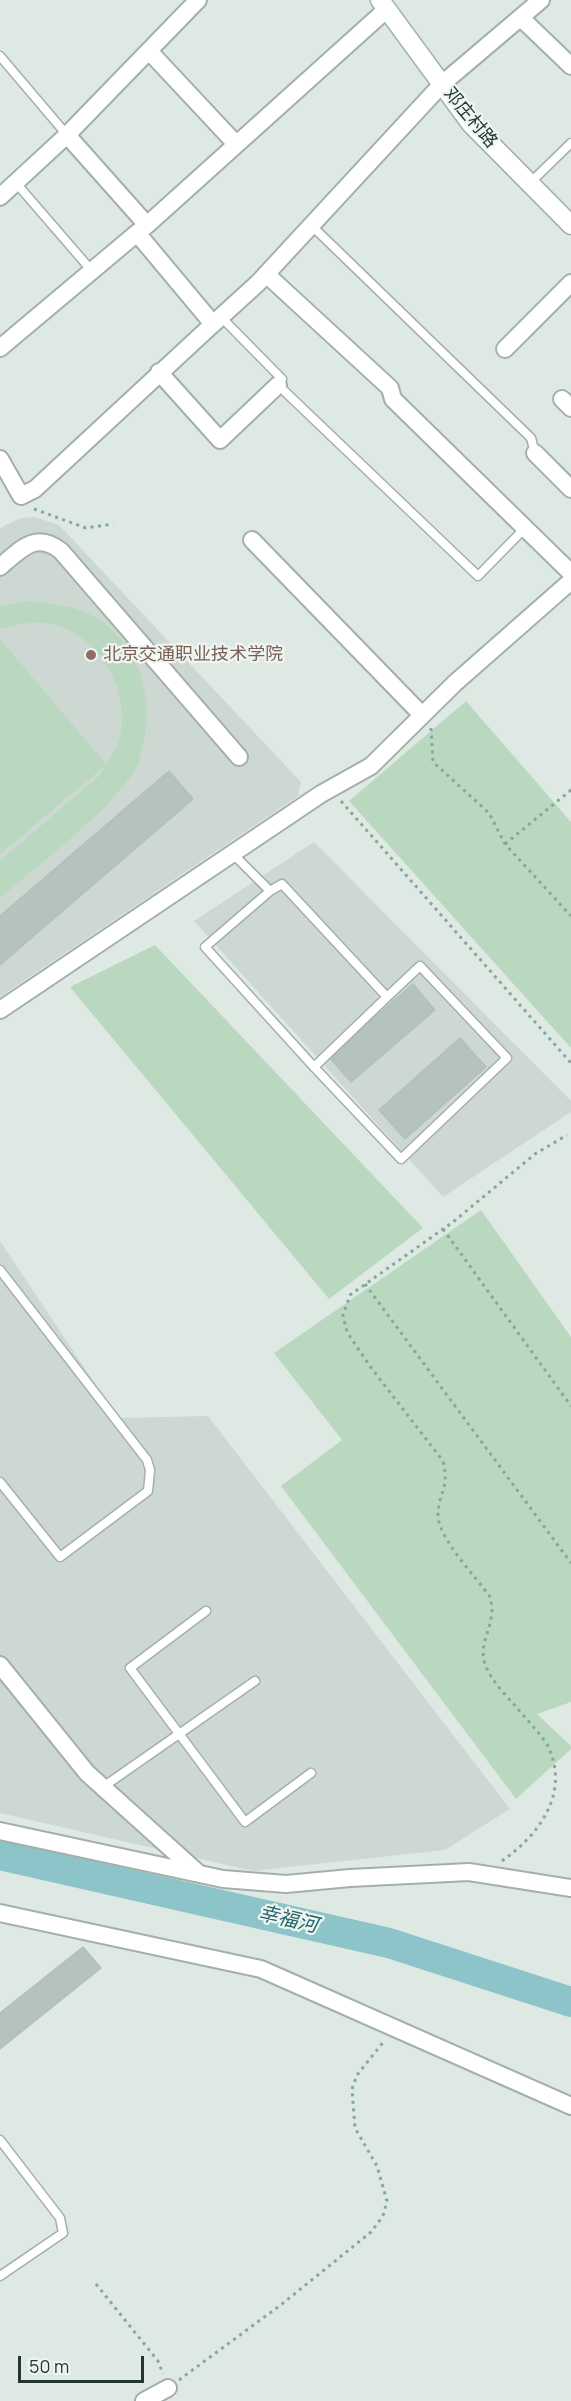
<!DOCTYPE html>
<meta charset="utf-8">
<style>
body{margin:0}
#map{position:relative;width:571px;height:2401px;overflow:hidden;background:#dfe9e4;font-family:Manrope,sans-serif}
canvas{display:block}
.scale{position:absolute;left:18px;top:2356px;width:126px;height:27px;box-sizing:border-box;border:3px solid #223730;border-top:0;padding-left:8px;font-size:18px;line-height:21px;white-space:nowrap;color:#223730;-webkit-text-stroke:4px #eff6f2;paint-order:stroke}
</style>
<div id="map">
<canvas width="571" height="2401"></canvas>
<div class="scale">50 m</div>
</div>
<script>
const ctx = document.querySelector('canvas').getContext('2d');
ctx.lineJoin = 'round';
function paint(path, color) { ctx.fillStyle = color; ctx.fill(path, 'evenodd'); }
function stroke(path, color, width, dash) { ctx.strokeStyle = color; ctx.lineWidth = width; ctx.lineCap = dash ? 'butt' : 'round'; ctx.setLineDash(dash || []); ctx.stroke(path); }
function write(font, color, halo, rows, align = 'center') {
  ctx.font = font + ' Manrope,"Noto Sans SC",sans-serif'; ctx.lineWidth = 4.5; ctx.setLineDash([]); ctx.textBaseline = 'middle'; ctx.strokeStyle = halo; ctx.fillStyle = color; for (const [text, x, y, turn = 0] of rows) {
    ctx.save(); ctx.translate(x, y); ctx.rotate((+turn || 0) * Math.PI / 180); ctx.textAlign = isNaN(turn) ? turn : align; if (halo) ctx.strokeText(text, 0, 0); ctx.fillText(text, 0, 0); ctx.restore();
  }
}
const built = new Path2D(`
 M35 517 59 525 301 782 298 796 0 997V528L21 518Z
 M314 842 571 1101V1112L443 1197 194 921Z
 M0 1241 118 1418 208 1416 510 1809 445 1850 253 1871 0 1813Z`);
const green = new Path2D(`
 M25 601C48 603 70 604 91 615 139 640 156 699 142 748 140 755 139 764 135 770 107 814 41 862 0 898V861L99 776 106 765 0 854V639L106 764C144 718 110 640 55 625 36 620 19 624 0 629V606Z
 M466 701 571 822V1048L349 801Z
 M155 945 423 1228 329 1299 70 987Z
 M481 1210 571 1337V1702L537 1714 571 1746V1749L516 1799 281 1486 342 1440 274 1353Z`);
const river = new Path2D(`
 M0 1855 389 1943 571 2002`);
const building = new Path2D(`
 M169 771 193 799 0 965V916Z
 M413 984 435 1010 351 1082 329 1057Z
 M460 1038 486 1067 405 1139 379 1110Z
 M83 1947 101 1968 0 2049V2013Z`);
const path = new Path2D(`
 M34 509 86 528 113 524
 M431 728 433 762 489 813 505 844 571 916
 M341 801 571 1063
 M505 844 571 790
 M443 1229 571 1406
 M365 1284 571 1563
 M502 1861C540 1834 571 1792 547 1744 538 1731 527 1720 517 1708 506 1695 491 1681 485 1664 477 1640 498 1625 490 1597 476 1577 439 1539 438 1516 438 1493 450 1489 443 1461L369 1365 347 1332 343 1315 350 1295 453 1222 535 1154 567 1135
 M96 2284 158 2361 163 2374
 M179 2380 282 2304 371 2232 383 2216 387 2201 377 2166 355 2128 352 2089 357 2075 385 2040`);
const lane = new Path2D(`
 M0 56 67 135
 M16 183 92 271
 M530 183 571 143
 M311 225 531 438 535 453
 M220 316 282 379 278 385 478 576 525 528
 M232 853 270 891 282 884 387 997 314 1067 205 947 270 891
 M314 1067 401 1159 507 1058 420 966 387 997
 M0 1270 147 1460 150 1470 148 1491 60 1557 0 1482
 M206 1611 130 1668 245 1822 311 1773
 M103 1787 255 1681
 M0 2140 60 2218 63 2233 0 2276`);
const street = new Path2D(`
 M521 18 571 66
 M149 51 236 144
 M67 135 147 225 137 233 213 324 258 283 442 84 541 0
 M0 197 67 135 198 0
 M147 225 387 9
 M266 274 390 388 393 399 571 573
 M0 348 137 233
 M505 349 571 283
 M159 372 220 440 278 385
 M562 399 571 408
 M535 453 571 489
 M0 459 21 496 35 489 213 324
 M252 540 422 715
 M0 567C21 549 36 531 61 551L239 757
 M0 1010 321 794 371 766 455 683 571 581
 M0 1665 87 1773 197 1872
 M0 1831 223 1879 286 1884 350 1878 469 1872 571 1888
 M0 1913 261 1969 571 2106
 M144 2401 168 2388`);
const secondary = new Path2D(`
 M380 0 471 124 571 225`);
const markers = [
 [91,655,6,"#8d6e63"]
];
const streetNames = [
 ["邓庄村路",470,118,50]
];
const educationNames = [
 ["北京交通职业技术学院",103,655]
];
const waterNames = [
 ["幸福河",288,1920,13]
];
paint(built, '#cdd8d3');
paint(green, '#bad8c0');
stroke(river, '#8cc4c9', 30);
paint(building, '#b5c3bc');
stroke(building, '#b2c1ba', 1.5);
stroke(lane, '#a3b0aa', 11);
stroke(street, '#a3b0aa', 20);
stroke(secondary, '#a0b3ab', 21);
stroke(path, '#83a99a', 3, [3, 4.5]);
stroke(lane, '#fff', 8);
stroke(street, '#fff', 16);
stroke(secondary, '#fff', 18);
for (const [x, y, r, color] of markers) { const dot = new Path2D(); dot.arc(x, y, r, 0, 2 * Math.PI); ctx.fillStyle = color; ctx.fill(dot); stroke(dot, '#eff6f2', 2); }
write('18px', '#223730', '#eff6f2', streetNames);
write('18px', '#785e54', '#eff6f2', educationNames, 'left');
write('italic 20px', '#23656c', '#eff6f2', waterNames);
</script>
